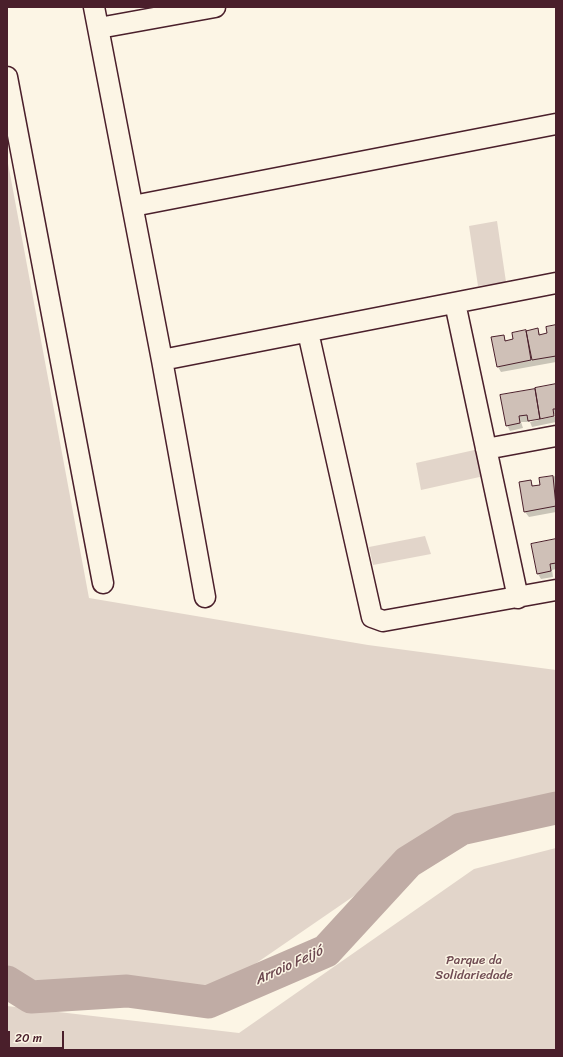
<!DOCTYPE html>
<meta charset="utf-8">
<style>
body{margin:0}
#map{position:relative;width:563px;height:1057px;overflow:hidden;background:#fcf5e5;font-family:Sriracha,sans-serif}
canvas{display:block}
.frame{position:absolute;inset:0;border:8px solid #4a1f2b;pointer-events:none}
.scale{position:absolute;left:8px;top:1031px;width:56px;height:18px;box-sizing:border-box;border:2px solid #4a1f2b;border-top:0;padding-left:5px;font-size:12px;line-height:14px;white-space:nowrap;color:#4a1f2b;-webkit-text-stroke:3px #fcf5e5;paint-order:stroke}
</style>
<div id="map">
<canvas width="563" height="1057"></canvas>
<div class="frame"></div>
<div class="scale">20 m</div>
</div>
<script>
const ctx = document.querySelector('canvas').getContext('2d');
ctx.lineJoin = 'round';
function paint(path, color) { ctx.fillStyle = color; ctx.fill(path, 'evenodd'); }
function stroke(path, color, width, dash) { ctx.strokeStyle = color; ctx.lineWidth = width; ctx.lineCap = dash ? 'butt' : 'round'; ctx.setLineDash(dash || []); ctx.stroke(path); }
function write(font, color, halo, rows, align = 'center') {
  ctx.font = font + ' Sriracha,sans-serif'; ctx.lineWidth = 3; ctx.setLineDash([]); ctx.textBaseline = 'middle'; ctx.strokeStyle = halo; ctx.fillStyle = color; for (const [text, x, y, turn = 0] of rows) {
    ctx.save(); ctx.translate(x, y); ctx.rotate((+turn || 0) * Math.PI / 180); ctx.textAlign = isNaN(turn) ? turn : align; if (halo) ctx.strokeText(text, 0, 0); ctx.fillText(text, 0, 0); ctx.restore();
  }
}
const green = new Path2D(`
 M7 158 89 598 368 645 556 670V798L463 821 207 997 126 984 38 990 7 971Z
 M497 221 506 282 478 286 469 226Z
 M479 449 484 476 421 490 416 463Z
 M425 536 431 554 373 565 369 547Z
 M556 848V1050H7V1006L239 1033 474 869Z`);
const shadow = new Path2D(`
 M556 326V362L501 372 498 367 503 336 507 342 537 329 541 335 549 334Z
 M556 385V414L530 420V422H521L523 428 510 431 507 425 501 396Z
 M556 416V422L532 427 530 422Z
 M556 476V512L529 517 525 512 530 481 534 487 541 486 540 479Z
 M556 540V569L552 570 553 577 541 579 538 574 532 545Z`);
const river = new Path2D(`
 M7 982 31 997 127 991 208 1002 326 951 408 862 461 829 556 808`);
const building = new Path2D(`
 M556 325V356L532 360 526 331 538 328 539 335 547 333 546 327Z
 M526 330 531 360 497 367 491 337 504 335 505 341 513 339 512 333Z
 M556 384V409H553L554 416 540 419 535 388Z
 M535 389 540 419 528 421 527 415 519 416 520 423 506 426 500 395Z
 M553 476 556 506 524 512 519 482 531 480 532 486 540 485 539 478Z
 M556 539V563L550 564 551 571 537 574 531 544Z`);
const minor = new Path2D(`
 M94 7 162 360 205 597
 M99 28 215 7
 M7 77 103 583
 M133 206 556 124
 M455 303 518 598
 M308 332 372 617 383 621 556 590
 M162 360 556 283
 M486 449 556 436`);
const parkNames = [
 ["Parque da",474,961],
 ["Solidariedade",474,976]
];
const waterNames = [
 ["Arroio Feijó",289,966,-25]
];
paint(green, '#e2d5ca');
paint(shadow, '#0003');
stroke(river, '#c0aca5', 33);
paint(building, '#cfc0b7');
stroke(building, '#4a1f2b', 1);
stroke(minor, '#4a1f2b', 23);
stroke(minor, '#fcf5e5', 20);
write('13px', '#704c53', '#fcf5e5', parkNames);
write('italic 14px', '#6d4950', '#fcf5e5', waterNames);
</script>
